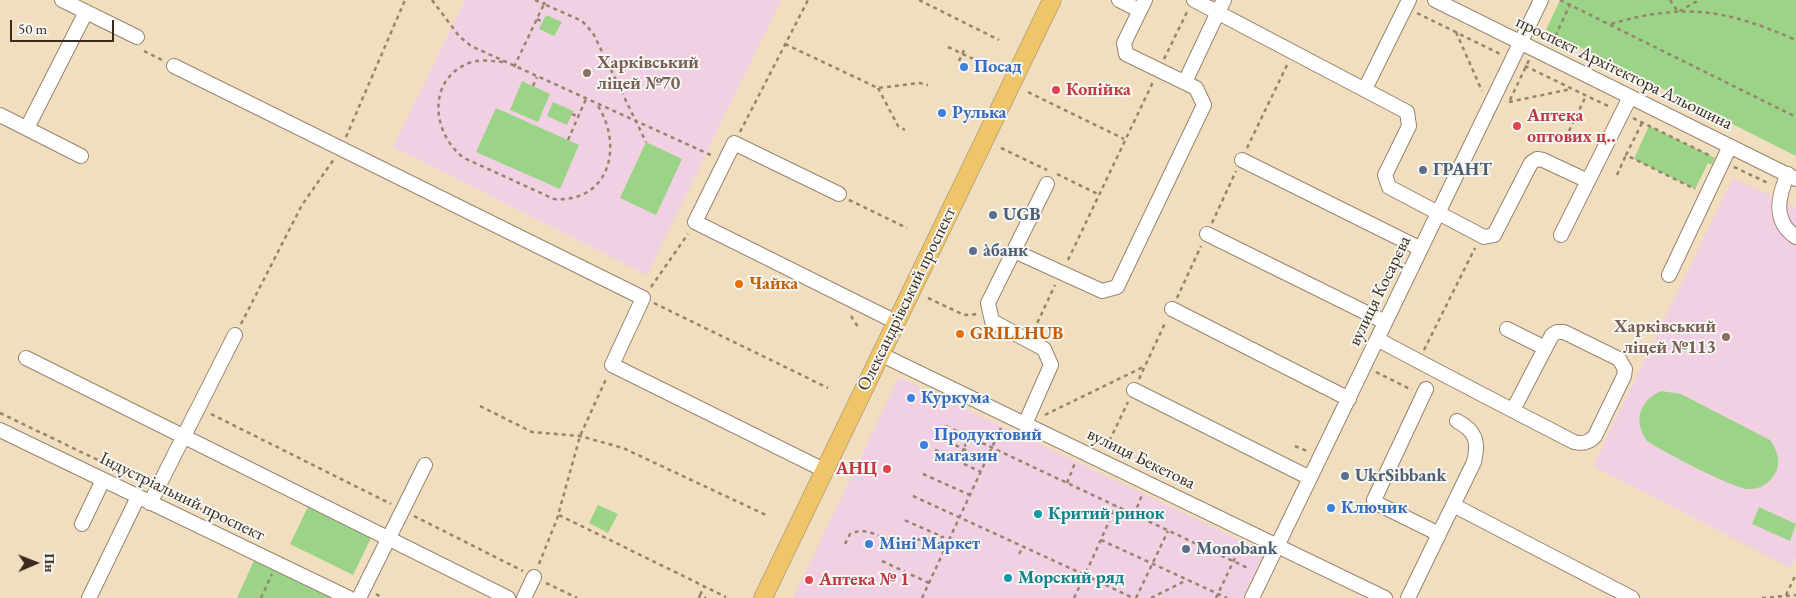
<!DOCTYPE html>
<meta charset="utf-8">
<style>
body{margin:0}
#map{position:relative;width:1796px;height:598px;overflow:hidden;background:#f1debf;font-family:"EB Garamond",serif}
canvas{display:block}
.north{position:absolute;left:10px;top:538px;width:50px;height:50px;-webkit-text-stroke:4px #f6f6f2;paint-order:stroke;rotate:89deg;font-size:14px;font-weight:700;line-height:20px;text-align:center;color:#3b2a1e}
.north::after{content:'';display:block;margin:auto;width:18px;height:22px;background:#3b2a1e;clip-path:polygon(50% 0,100% 100%,50% 72%,0 100%)}
.scale{position:absolute;left:10px;top:20px;width:104px;height:22px;box-sizing:border-box;border:2px solid #3b2a1e;border-top:0;padding-left:6px;font-size:15px;line-height:18px;white-space:nowrap;color:#3b2a1e;-webkit-text-stroke:4px #f6f6f2;paint-order:stroke}
</style>
<div id="map">
<canvas width="1796" height="598"></canvas>
<div class="north">Пн</div>
<div class="scale">50 m</div>
</div>
<script>
const ctx = document.querySelector('canvas').getContext('2d');
ctx.lineJoin = 'round';
function paint(path, color) { ctx.fillStyle = color; ctx.fill(path, 'evenodd'); }
function stroke(path, color, width, dash) { ctx.strokeStyle = color; ctx.lineWidth = width; ctx.lineCap = dash ? 'butt' : 'round'; ctx.setLineDash(dash || []); ctx.stroke(path); }
function write(font, color, halo, rows, align = 'center') {
  ctx.font = font + ' "EB Garamond",serif'; ctx.lineWidth = 4; ctx.setLineDash([]); ctx.textBaseline = 'middle'; ctx.strokeStyle = halo; ctx.fillStyle = color; for (const [text, x, y, turn = 0] of rows) {
    ctx.save(); ctx.translate(x, y); ctx.rotate((+turn || 0) * Math.PI / 180); ctx.textAlign = isNaN(turn) ? turn : align; if (halo) ctx.strokeText(text, 0, 0); ctx.fillText(text, 0, 0); ctx.restore();
  }
}
const built = new Path2D(`
 M465 0H781L647 275 393 147Z
 M1733 178 1796 208V556L1791 568 1593 466Z
 M899 377 1265 552 1242 598H793Z`);
const green = new Path2D(`
 M1560 0H1796V156L1546 30Z
 M546 15 562 22 554 36 539 29Z
 M522 81 550 94 538 122 510 110Z
 M553 102 573 111 567 125 547 116Z
 M496 108 579 145 560 189 476 152Z
 M1649 126 1715 158 1712 165 1708 163 1695 189 1634 159Z
 M646 142 682 159 656 215 620 198Z
 M1661 391 1681 394 1770 440C1777 450 1781 461 1776 472 1770 483 1760 490 1748 489 1734 489 1660 450 1647 441 1633 421 1639 401 1661 391Z
 M598 505 618 514 608 533 589 523Z
 M308 507 371 538 353 575 290 544Z
 M1759 507 1796 524 1790 541 1752 524Z
 M257 554 349 598H237Z`);
const path = new Path2D(`
 M432 0 459 36 471 46 713 156
 M535 0 544 4 546 0
 M919 0 999 40
 M1560 0 1796 117
 M1670 0 1678 12 1699 0
 M1417 13 1500 54
 M537 19 543 22
 M1611 24C1685 2 1727 10 1796 40
 M1456 32 1482 91
 M1548 40 1556 35 1572 0
 M785 44 878 88 919 83 928 85
 M948 47 986 65
 M144 51 162 60
 M1164 59 1188 10
 M959 61 965 48
 M503 62C492 61 480 59 469 63 426 80 432 134 464 158L554 199C611 203 624 143 596 103
 M1525 66 1610 107
 M514 67 544 4 582 21 593 33 646 142
 M533 86 537 77
 M878 88 898 126 905 130
 M1028 92 1124 139
 M1510 100 1529 60
 M1509 102 1571 89
 M572 114 579 117
 M1633 118 1711 156
 M1642 123 1626 155 1695 189
 M1569 131 1586 96
 M740 132 808 0
 M346 137 405 0
 M568 140 586 99
 M1001 148 1047 170
 M1247 148 1288 63
 M1734 167 1770 184
 M1057 174 1098 194
 M1617 175 1626 155
 M849 200 907 228
 M1212 223 1236 171
 M1068 260 1153 82
 M651 287 688 234
 M928 298 964 315 978 314
 M1177 298 1201 246
 M654 303 828 388
 M851 316 858 327
 M241 324 302 205 334 159
 M1034 330 1055 285
 M1424 350 1475 248
 M1376 372 1412 390
 M1139 379 1166 321
 M480 406 532 432 580 436 623 448 766 515
 M0 413 146 483
 M211 414 391 504
 M1045 415 1143 367
 M946 426 1250 569
 M941 438 986 460
 M1295 446 1307 451
 M1106 448 1128 402
 M935 450 981 472
 M958 461 969 437
 M923 474 970 495
 M1067 483 1075 463
 M169 494 256 536
 M913 496 1085 575 1116 506
 M559 515 726 597
 M1134 515 1142 495
 M414 516 523 571
 M1101 540 1227 598
 M845 544 850 534C871 525 877 540 895 541 911 541 928 538 943 537L902 519
 M1019 554 1023 547
 M882 561 929 583
 M539 564 557 519 580 436 607 377
 M546 583 577 598
 M376 594 383 598
 M700 595 704 587
 M1786 595 1796 574
 M261 598 272 574
 M699 598 700 595 706 598
 M922 598 1001 428
 M1074 598 1085 575 1133 598
 M1136 598 1168 531
 M1151 598 1187 580
 M1216 598 1242 543
 M1762 598 1796 595`);
const minor = new Path2D(`
 M62 0 137 37
 M1119 0 1139 10
 M1194 0 1407 112 1409 126 1385 175 1389 187 1484 237 1494 235 1531 163 1537 159 1543 160 1588 181
 M1435 0 1796 179
 M1210 8 1218 12 1224 0
 M174 66 643 298 612 365 824 470
 M1185 82 1218 12
 M1365 89 1409 0
 M0 115 81 156
 M27 128 86 12
 M1242 160 1421 249
 M1788 174C1778 196 1772 221 1796 237
 M839 194 734 143 695 222 896 322
 M1207 234 1385 322
 M1561 235 1630 97
 M1014 251 1102 291 1117 287 1204 105 1196 88 1126 54 1124 43 1145 0
 M1669 275 1730 146
 M1172 309 1349 399
 M1507 329 1545 348
 M1377 339C1442 374 1508 408 1574 442 1583 444 1589 443 1595 436L1624 376 1625 369 1619 359 1564 332H1557L1552 335 1513 410
 M880 354 1385 598
 M26 358 508 598
 M1134 390 1310 478
 M1025 424 1051 365 1044 349 992 321 988 303 1047 184
 M0 430 349 598
 M150 503 235 335
 M1453 505 1632 598
 M82 524 103 480
 M1439 534 1474 462C1479 442 1476 431 1457 421
 M89 598 138 497
 M359 598 425 465
 M524 598 534 577
 M1252 598 1541 0
 M1408 598 1439 534 1376 503 1374 500 1426 389`);
const major = new Path2D(`
 M763 598 1052 0`);
const markers = [
 [964,67,5,"#3f7fe0"],
 [587,73,5,"#8d6e63"],
 [1056,90,5,"#e0444e"],
 [942,113,5,"#3f7fe0"],
 [1517,126,5,"#e0444e"],
 [1423,170,5,"#5c6f8a"],
 [993,215,5,"#5c6f8a"],
 [973,251,5,"#5c6f8a"],
 [739,284,5,"#e8710a"],
 [960,334,5,"#e8710a"],
 [1726,337,5,"#8d6e63"],
 [911,398,5,"#3f7fe0"],
 [924,445,5,"#3f7fe0"],
 [887,469,5,"#e0444e"],
 [1345,476,5,"#5c6f8a"],
 [1331,508,5,"#3f7fe0"],
 [1038,514,5,"#0f9aa8"],
 [869,544,5,"#3f7fe0"],
 [1186,549,5,"#5c6f8a"],
 [1008,578,5,"#0f9aa8"],
 [809,580,5,"#e0444e"]
];
const educationNames = [
 ["Харківський",597,63],
 ["ліцей №70",597,84],
 ["Харківський",1716,327,"right"],
 ["ліцей №113",1716,348,"right"]
];
const shopNames = [
 ["Посад",974,67],
 ["Рулька",952,113],
 ["Куркума",921,398],
 ["Продуктовий",934,435],
 ["магазин",934,456],
 ["Ключик",1341,508],
 ["Міні Маркет",879,544]
];
const streetNames = [
 ["проспект Архітектора Альошина",1624,73,26],
 ["вулиця Косарєва",1380,291,-64],
 ["Олександрівський проспект",907,299,-64],
 ["вулиця Бекетова",1141,459,26],
 ["Індустріальний проспект",182,497,26]
];
const healthNames = [
 ["Копійка",1066,90],
 ["Аптека",1527,116],
 ["оптових ц‥",1527,137],
 ["АНЦ",877,469,"right"],
 ["Аптека № 1",819,580]
];
const serviceNames = [
 ["ГРАНТ",1433,170],
 ["UGB",1003,215],
 ["а̀банк",983,251],
 ["UkrSibbank",1355,476],
 ["Monobank",1196,549]
];
const foodNames = [
 ["Чайка",749,284],
 ["GRILLHUB",970,334]
];
const cultureNames = [
 ["Критий ринок",1048,514],
 ["Морский ряд",1018,578]
];
paint(built, '#f1d0e3');
paint(green, '#9bd486');
stroke(minor, '#96846e', 16);
stroke(major, '#96846e', 19);
stroke(path, '#96846e', 2.5, [4, 4]);
stroke(minor, '#fff', 14);
stroke(major, '#eec569', 18);
for (const [x, y, r, color] of markers) { const dot = new Path2D(); dot.arc(x, y, r, 0, 2 * Math.PI); ctx.fillStyle = color; ctx.fill(dot); stroke(dot, '#f6f6f2', 2); }
write('bold 18px', '#785e54', '#f6f6f2', educationNames, 'left');
write('bold 18px', '#366cbe', '#f6f6f2', shopNames, 'left');
write('18px', '#3b2a1e', '#f6f6f2', streetNames);
write('bold 18px', '#be3a42', '#f6f6f2', healthNames, 'left');
write('bold 18px', '#4e5e75', '#f6f6f2', serviceNames, 'left');
write('bold 18px', '#c56008', '#f6f6f2', foodNames, 'left');
write('bold 18px', '#0d838f', '#f6f6f2', cultureNames, 'left');
</script>
